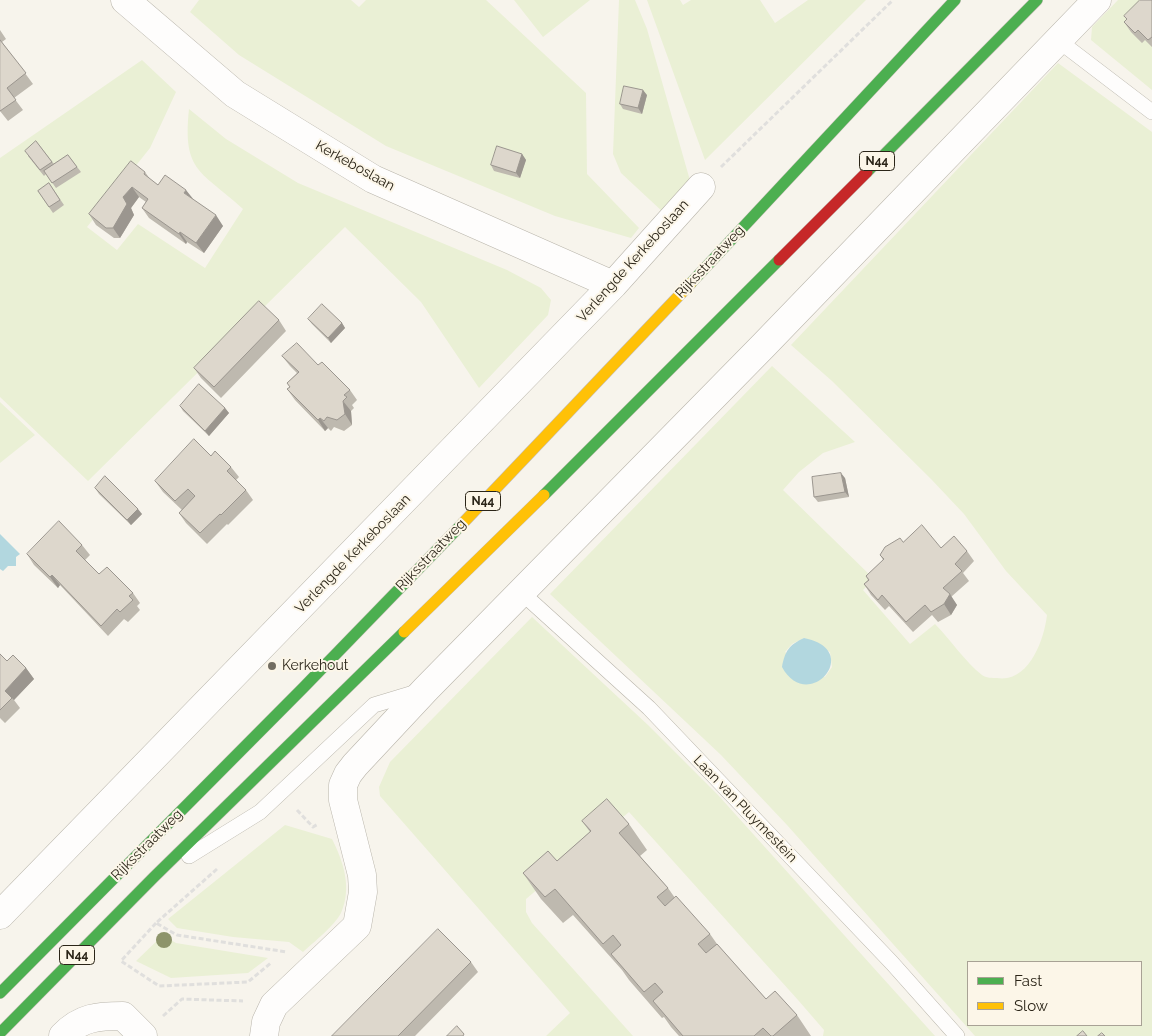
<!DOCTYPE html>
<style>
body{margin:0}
#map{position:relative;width:1152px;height:1036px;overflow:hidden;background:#f7f4ec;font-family:Raleway,sans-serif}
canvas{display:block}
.legend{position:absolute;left:967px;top:961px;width:175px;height:65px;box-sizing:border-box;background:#fcf6e8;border:1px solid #a8a295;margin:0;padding:6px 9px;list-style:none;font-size:15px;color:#2b2518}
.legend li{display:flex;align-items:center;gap:10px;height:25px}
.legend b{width:25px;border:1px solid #a8a295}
</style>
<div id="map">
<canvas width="1152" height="1036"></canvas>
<ul class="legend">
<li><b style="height:6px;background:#4caf50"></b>Fast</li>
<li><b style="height:6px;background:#ffc107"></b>Slow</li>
</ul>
</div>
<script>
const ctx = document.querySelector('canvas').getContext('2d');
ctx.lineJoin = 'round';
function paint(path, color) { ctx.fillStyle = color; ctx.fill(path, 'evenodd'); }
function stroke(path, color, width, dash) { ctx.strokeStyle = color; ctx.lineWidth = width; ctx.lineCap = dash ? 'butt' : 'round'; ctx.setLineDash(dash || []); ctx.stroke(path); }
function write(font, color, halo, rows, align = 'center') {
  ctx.font = font + ' Raleway,sans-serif'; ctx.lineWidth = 4; ctx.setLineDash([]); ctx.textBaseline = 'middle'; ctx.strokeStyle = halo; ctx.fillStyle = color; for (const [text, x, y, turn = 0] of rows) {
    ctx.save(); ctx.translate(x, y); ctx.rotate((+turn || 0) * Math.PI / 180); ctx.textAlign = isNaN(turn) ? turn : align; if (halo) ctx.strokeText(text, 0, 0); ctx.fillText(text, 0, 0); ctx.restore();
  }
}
const green = new Path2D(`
 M199 0H351L359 7 366 0H486L586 93 587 174 639 228 631 238 555 216 386 146 239 55 190 12Z
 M514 0H590L543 37Z
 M619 0H635L647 29 691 184 664 213 621 173 613 154Z
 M647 0H680L683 5 691 0H760L775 23 808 0H866L705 160Z
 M1118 0H1152V90L1091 40 1092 27Z
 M142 60 176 92 150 148 87 227 117 250 138 224 205 268 243 209C202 171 182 173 189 109L226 139 298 183 507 270 541 288 551 300 548 315 479 388 421 302 345 227 88 481 0 397V158Z
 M1058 63 1152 132V1036H975L787 825 721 755 550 594 772 366 855 442 823 453 799 472 783 490 874 579 863 590 910 644 935 624C951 640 965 662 982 675 986 678 992 678 997 678 1029 683 1044 640 1047 615L1006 571 964 514 931 479 832 381 791 345ZM804 638 830 652 832 667 825 677 785 652 792 644ZM968 962H1141V1025H968Z
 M0 402 35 435 0 463Z
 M532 617 648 725 718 795 935 1036H823L824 1030 798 1000 629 812 526 899V912L532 923 633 1036H546L570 1013 380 796 379 787 390 762Z
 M285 825 332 839C344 863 352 888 341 913 335 925 313 943 303 952L289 942 233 937 177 928 168 919Z
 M163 935 176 943 268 958 248 973 171 978 136 961Z`);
const water = new Path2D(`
 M0 534 20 554 16 557V566H8L3 571 0 569Z
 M804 638C865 650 808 715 782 667 785 651 789 645 804 638Z`);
const path = new Path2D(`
 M721 167 893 0
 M297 810 313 827 318 824
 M217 869 156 923 177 935 287 952
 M156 923 121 961 159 986 248 982 272 962
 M163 1016 182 999 243 1001`);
const lane = new Path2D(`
 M1059 41 1152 112
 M522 593 649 708 892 963 957 1036
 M189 856 260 812 374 705 417 692`);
const street = new Path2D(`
 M125 0 235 94 373 179 613 285
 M0 915 613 285 701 187
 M63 1036C81 1017 98 1016 123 1016L143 1036
 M264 1036 266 1022 274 1005 357 926 363 892 362 875 343 800V785L348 774 355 765 426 689 763 346 1097 0`);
const fast = new Path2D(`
 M867 172 1037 0
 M691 283 955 0
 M544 495 779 260
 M0 993 303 688 463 523
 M0 1033 154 877 404 632`);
const slow = new Path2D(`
 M463 523 691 283
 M404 632 544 495`);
const jam = new Path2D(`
 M779 260 867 172`);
const trees = [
 [164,940]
];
const wall = new Path2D(`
 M1152 0V47L1145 40 1142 43 1131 32 1124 22 1127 20 1124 16Z
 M0 30 6 39 2 42 33 84 14 98 23 110 8 121 0 111Z
 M647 95 642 114 623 109 620 104Z
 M36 141 54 164 68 155 81 172 56 188 46 174 44 176 28 156Z
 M522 154 526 160 520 178 494 171 491 165Z
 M145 172 150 179 158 185 193 199 223 226 204 253 187 242 186 244 149 218 142 208 146 202 139 197 131 208 134 215 120 238H114L96 225 89 214Z
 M49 183 64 205 53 213 38 191Z
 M308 319 342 323 345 328 331 343 312 324Z
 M279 320 286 331 221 398 201 378 194 368Z
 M282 356 318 365 350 390 357 400 352 405 354 408 351 411 352 425 344 431 334 427 331 431 328 428 325 431 295 400 287 389 290 387 287 383 297 373 290 366Z
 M180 406 225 408 229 413 209 436 183 411Z
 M211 456 231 467 239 477 236 480 246 490 253 500 228 525 227 524 207 544 186 523 179 513 182 510 163 492 155 481Z
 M845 478 849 497 818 502 814 497Z
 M95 488 142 514 131 525 99 494Z
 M82 545 90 555 85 560 99 574 133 593 140 603 137 606 140 610 128 622 124 619 108 636 60 585 58 588 34 565 27 554Z
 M941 548 967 551 974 561 963 573 969 581 951 597 957 605 951 615 938 622 932 615 913 632 889 606 885 610 871 595 864 584 868 580 866 576 883 560 880 555Z
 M0 654 7 661 26 668 34 679 14 700 20 708 5 723 0 718Z
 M582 821 629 824 647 850 640 856 668 888 675 898 710 934 717 944 766 999 797 1015 811 1036H679L671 1027 664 1017 662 1018 629 980 622 970 573 915 563 923 541 899 523 873 557 861 590 832Z
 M471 962 478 972 415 1036H332Z`);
const shadedWall = new Path2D(`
 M643 90 647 95 642 114 638 108Z
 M522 154 526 160 520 178 516 173Z
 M132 187 139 197 131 208 134 215 120 238 113 228 123 197Z
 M186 190 194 200 184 193Z
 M216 215 223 226 204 253 196 243Z
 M180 232 187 242 186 244 179 234Z
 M342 323 345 328 331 343 328 338Z
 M343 401 351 411 352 425 345 414Z
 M225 408 229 413 209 436 205 431Z
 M320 418 328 428 325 431 318 420Z
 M841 473 845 478 849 497 845 492Z
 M138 509 142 514 131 525 127 520Z
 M52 575 60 585 58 588 50 577Z
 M950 594 957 605 951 615 944 604Z
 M26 668 34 679 14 700 5 691Z`);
const building = new Path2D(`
 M1140 0H1152V37L1148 40 1138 30 1135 33 1124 22 1127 19 1124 16Z
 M0 40 26 73 7 88 16 100 0 111Z
 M624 86 643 90 638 108 620 104Z
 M36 141 52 162 40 170 25 151Z
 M497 146 522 154 516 173 491 165Z
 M68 155 77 167 52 183 44 171Z
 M131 161 145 172 144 174 158 185 165 175 186 190 184 193 216 215 196 243 180 232 179 234 142 208 148 199 132 187 123 197 127 204 113 228H106L89 214Z
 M49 183 60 200 49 207 38 191Z
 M259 301 279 320 214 387 194 368Z
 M322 304 342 323 328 338 308 319Z
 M297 343 318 365 322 362 350 390 344 395 347 397 343 401 345 414 337 420 327 417 324 421 320 418 318 420 287 389 290 387 287 383 299 372 282 356Z
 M199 384 225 408 205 431 180 406Z
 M194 439 211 456 215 451 231 467 227 471 246 490 221 515 220 514 200 533 179 513 195 496 188 489 175 501 155 481Z
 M841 473 845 492 814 497 812 477Z
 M105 476 138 509 127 520 95 488Z
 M59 521 82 545 76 551 99 574 107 567 133 593 129 596 133 600 120 612 117 609 101 626 52 575 50 577 27 554Z
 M922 525 941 548 954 536 967 551 955 564 962 571 943 588 950 594 944 604 931 612 925 605 906 622 882 595 878 600 864 584 869 580 866 576 884 559 880 555 885 547 900 538 903 542Z
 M0 654 7 661 13 655 26 668 5 691 12 698 0 710Z
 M607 799 629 824 619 833 668 888 657 897 665 906 676 896 710 934 698 944 706 953 717 944 766 999 775 991 797 1015 773 1036H771L763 1028 754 1036H683L653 1001 663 992 655 983 644 992 611 954 621 945 613 935 603 944 555 889 545 897 523 873 548 851 557 861 591 831 582 821Z
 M438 929 471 962 398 1036H332Z
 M457 1026 464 1034 463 1036H447Z
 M1083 1031 1087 1036H1077Z
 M1102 1033 1105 1036H1098Z`);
const markers = [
 [272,666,5,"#726d62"]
];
const shields = [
 [877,161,35],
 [483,501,35],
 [77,955,35]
];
const shieldNames = [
 ["N44",877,161],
 ["N44",483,501],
 ["N44",77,955]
];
const streetNames = [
 ["Kerkeboslaan",355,166,29],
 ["Verlengde Kerkeboslaan",633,261,-48],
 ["Rijksstraatweg",710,262,-47],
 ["Verlengde Kerkeboslaan",353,554,-46],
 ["Rijksstraatweg",431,555,-46],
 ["Laan van Pluymestein",745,809,46],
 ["Rijksstraatweg",147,845,-45]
];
const poiNames = [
 ["Kerkehout",282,666]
];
paint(green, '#eaf0d5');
paint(water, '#b2d7df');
stroke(lane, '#b8b4aa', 16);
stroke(street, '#b8b4aa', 29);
stroke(fast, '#c4bcb6', 12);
stroke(slow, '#c4bcb6', 12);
stroke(jam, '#c4bcb6', 12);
stroke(path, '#e0dfdd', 3, [5, 2.5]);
stroke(lane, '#fefdfc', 15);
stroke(street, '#fefdfc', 28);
stroke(fast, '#4caf50', 11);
stroke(slow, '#ffc107', 11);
stroke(jam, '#c62828', 11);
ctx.fillStyle = '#8d946a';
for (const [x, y] of trees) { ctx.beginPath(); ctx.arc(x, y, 8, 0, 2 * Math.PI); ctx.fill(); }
paint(wall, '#beb9af');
paint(shadedWall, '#9b968f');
paint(building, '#ddd7cc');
stroke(building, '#9b968f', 1);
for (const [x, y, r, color] of markers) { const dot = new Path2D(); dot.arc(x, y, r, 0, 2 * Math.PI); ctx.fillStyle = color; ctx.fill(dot); stroke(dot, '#fcf6e8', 2); }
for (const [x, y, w] of shields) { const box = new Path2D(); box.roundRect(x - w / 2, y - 9.5, w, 19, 4); ctx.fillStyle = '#fcf6e8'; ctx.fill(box); stroke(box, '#2b2518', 1); }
write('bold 12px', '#2b2518', null, shieldNames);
write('14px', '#2b2518', '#fcf6e8', streetNames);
write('14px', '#2b2518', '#fcf6e8', poiNames, 'left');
</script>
